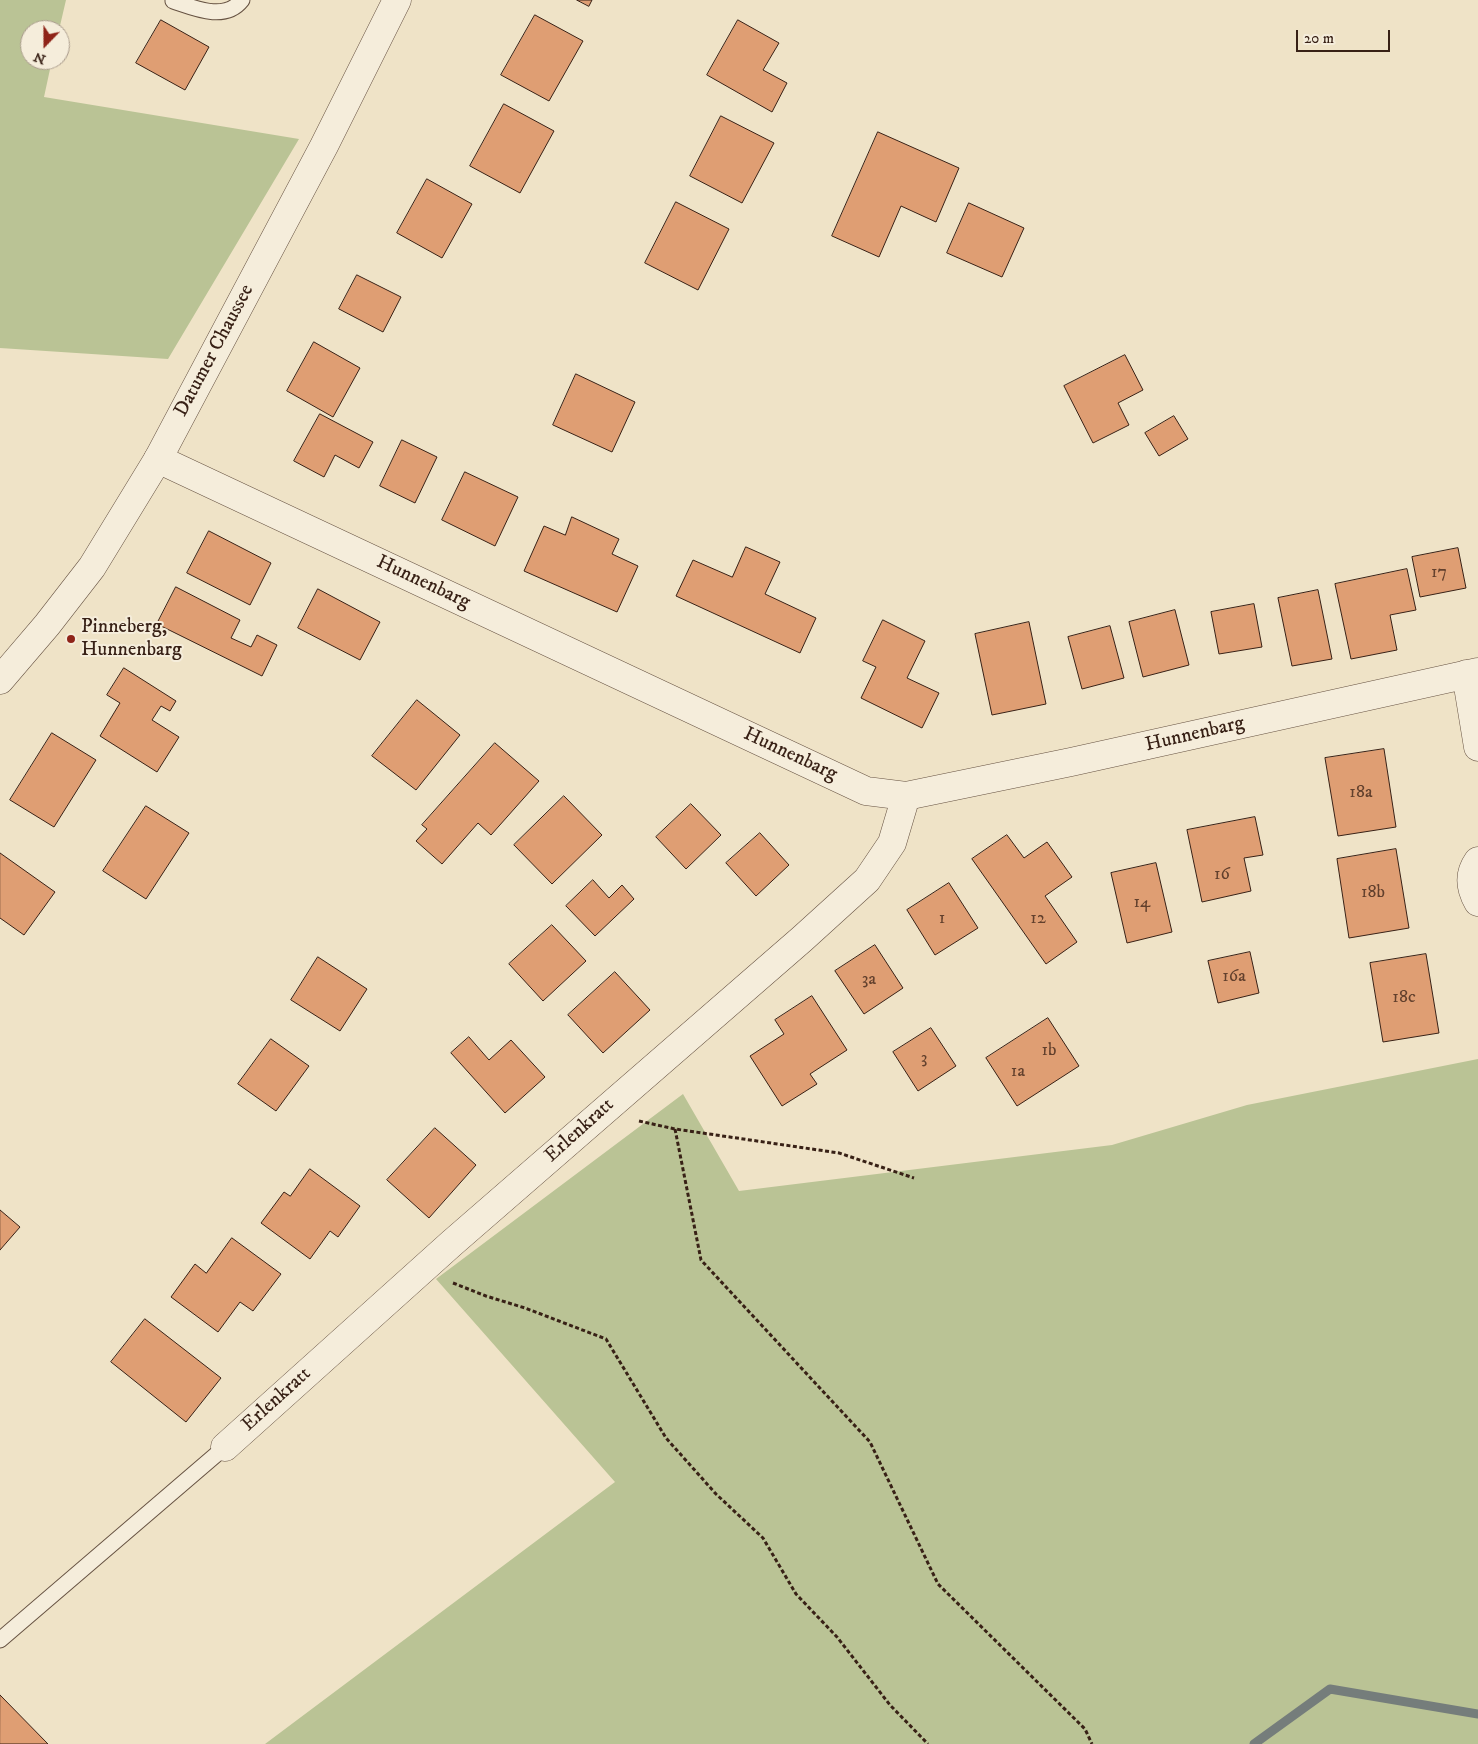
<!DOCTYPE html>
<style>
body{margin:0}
#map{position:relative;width:1478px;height:1744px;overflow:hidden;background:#efe3c7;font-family:"IM FELL DW Pica",serif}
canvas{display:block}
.north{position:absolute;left:20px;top:20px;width:50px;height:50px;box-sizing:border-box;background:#f5eddb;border:1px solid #a99b8c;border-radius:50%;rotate:202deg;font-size:14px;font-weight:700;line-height:20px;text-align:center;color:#382116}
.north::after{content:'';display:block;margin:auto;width:18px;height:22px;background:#8f2418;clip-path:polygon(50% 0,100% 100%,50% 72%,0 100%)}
.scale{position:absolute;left:1296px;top:30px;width:94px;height:22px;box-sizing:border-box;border:2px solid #382116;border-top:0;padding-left:6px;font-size:15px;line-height:18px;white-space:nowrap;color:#382116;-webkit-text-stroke:4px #f5eddb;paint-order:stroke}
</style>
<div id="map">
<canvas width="1478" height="1744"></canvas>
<div class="north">N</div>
<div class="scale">20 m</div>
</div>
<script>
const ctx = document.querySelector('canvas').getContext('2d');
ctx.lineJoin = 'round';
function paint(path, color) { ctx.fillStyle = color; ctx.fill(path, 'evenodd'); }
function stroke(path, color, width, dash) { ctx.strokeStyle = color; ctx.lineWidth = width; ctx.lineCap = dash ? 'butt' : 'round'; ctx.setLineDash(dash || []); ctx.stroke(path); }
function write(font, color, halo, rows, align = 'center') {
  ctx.font = font + ' "IM FELL DW Pica",serif'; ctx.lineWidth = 4; ctx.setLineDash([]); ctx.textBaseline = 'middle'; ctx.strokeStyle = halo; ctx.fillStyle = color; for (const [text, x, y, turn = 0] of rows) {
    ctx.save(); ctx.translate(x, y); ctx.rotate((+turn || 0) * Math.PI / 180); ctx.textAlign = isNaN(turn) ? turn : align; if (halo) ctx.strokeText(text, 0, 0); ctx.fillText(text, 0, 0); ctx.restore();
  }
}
const green = new Path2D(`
 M0 0H66L59 30H30V60H52L44 97 299 139 168 359 0 348Z
 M1478 1059V1744H265L615 1482 436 1279 683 1094 739 1191 1112 1145 1247 1105Z`);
const stream = new Path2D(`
 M1254 1744 1330 1689 1478 1714`);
const building = new Path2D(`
 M577 0H592L589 6Z
 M535 15 583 41 549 101 501 75Z
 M161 20 209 47 185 90 136 63Z
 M738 20 779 43 763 70 787 83 772 112 707 75Z
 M504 104 554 131 520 193 470 166Z
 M721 116 774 143 742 203 690 176Z
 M878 132 959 168 936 222 901 206 879 257 832 236Z
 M427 179 472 204 442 258 397 233Z
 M676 202 729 229 698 290 645 263Z
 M969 203 1024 228 1002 277 947 253Z
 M357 275 401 297 383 332 339 309Z
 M314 342 360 368 333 417 287 391Z
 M1125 355 1143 390 1118 403 1129 425 1093 443 1064 386Z
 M576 374 635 402 612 452 553 425Z
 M320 414 373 442 359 468 335 455 324 477 294 461Z
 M1174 416 1188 439 1159 456 1145 433Z
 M402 440 437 457 415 503 380 486Z
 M465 472 518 497 495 546 442 520Z
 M572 517 619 539 612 554 638 566 617 612 524 571 544 526 565 535Z
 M209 531 271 563 250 605 187 573Z
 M746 547 780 562 765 594 816 618 800 653 676 596 693 560 732 577Z
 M1458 548 1466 588 1420 597 1412 557Z
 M1407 569 1416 610 1390 615 1397 650 1351 659 1335 584Z
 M176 587 240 620 231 638 251 647 257 635 277 645 262 676 157 624Z
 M318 589 380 622 360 660 298 628Z
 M1318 590 1332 659 1292 666 1278 598Z
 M1254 604 1262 647 1219 654 1211 612Z
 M1175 610 1189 665 1143 677 1129 622Z
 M883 620 925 641 907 678 939 693 922 728 861 698 876 667 863 661Z
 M1029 622 1046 704 992 715 975 634Z
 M1110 626 1124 678 1082 689 1068 637Z
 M124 668 176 701 170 711 161 706 152 720 179 737 157 772 100 736 120 703 107 695Z
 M417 700 460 735 416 790 372 756Z
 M52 733 96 760 54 827 10 800Z
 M495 743 539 781 491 835 478 823 442 864 416 841 427 829 422 825Z
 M1384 749 1396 827 1338 836 1325 758Z
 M564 796 602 835 552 884 514 845Z
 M691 804 721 835 686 869 656 837Z
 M146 806 189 833 146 899 103 871Z
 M1255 817 1263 855 1244 858 1251 891 1202 902 1187 830Z
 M760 833 789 865 756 896 726 863Z
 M1007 835 1024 858 1047 842 1072 877 1045 896 1077 942 1046 964 972 859Z
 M1396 849 1409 928 1349 938 1337 859Z
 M0 853 55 892 24 935 0 918Z
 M1156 863 1172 932 1127 943 1111 873Z
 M593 880 609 898 622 885 634 899 595 936 566 906Z
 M949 883 978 928 935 955 907 910Z
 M552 925 586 961 543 1001 509 964Z
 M875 945 903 988 864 1014 835 971Z
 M1250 952 1259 993 1218 1003 1208 961Z
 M1426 954 1439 1033 1383 1042 1370 963Z
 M318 957 367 989 340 1031 291 1000Z
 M615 972 650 1010 603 1053 568 1015Z
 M812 996 847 1050 810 1074 817 1084 782 1106 750 1056 784 1034 775 1020Z
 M1048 1018 1079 1066 1017 1106 986 1058Z
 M931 1028 956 1066 918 1091 893 1052Z
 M469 1037 489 1060 511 1040 545 1077 505 1113 451 1053Z
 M271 1039 309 1066 276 1111 238 1084Z
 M435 1128 476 1165 429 1218 387 1180Z
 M310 1169 360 1206 338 1237 330 1231 310 1259 261 1223 284 1192 290 1196Z
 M0 1210 20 1227 0 1250Z
 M232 1238 281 1274 253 1311 240 1302 218 1332 171 1297 195 1264 206 1273Z
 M145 1319 221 1378 186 1422 111 1362Z
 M0 1695 48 1744H0Z`);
const path = new Path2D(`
 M639 1121 675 1129 839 1153 914 1178
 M675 1129 701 1260 870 1442 938 1584 1085 1729 1092 1744
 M453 1283 486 1296 525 1308 606 1339 666 1438 716 1494 763 1538 796 1594 837 1637 890 1705 928 1744`);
const service = new Path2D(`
 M173 1C194 8 225 22 242 0
 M0 1640 225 1447`);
const minor = new Path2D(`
 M158 459 866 791 906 796 1071 762 1478 672
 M1466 674 1478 747
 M1478 861C1468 875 1470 888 1478 902
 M225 1447 452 1243 802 939 867 880 892 843 906 796`);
const tertiary = new Path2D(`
 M0 680 47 625 92 567 158 459 324 146 397 0`);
const markers = [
 [71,639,5,"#8f2418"]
];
const numberNames = [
 ["17",1439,573],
 ["18a",1361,793],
 ["16",1222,875],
 ["18b",1373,893],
 ["14",1142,903],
 ["1",942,919],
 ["12",1038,919],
 ["16a",1234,977],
 ["3a",869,980],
 ["18c",1404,998],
 ["1b",1049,1051],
 ["3",924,1059],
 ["1a",1018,1072]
];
const streetNames = [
 ["Datumer Chaussee",215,351,-62],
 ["Hunnenbarg",423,583,25],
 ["Hunnenbarg",1195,735,-13],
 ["Hunnenbarg",790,755,25],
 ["Erlenkratt",580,1131,-42],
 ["Erlenkratt",277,1400,-42]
];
const poiNames = [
 ["Pinneberg,",81,628],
 ["Hunnenbarg",81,651]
];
paint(green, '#bac395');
stroke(stream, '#757d7b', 9);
paint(building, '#df9e73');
stroke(building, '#382116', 1);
stroke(service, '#665242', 17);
stroke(minor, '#665242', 29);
stroke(tertiary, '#665242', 29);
stroke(path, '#382116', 3, [4, 2.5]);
stroke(service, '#f5eddb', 15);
stroke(minor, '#f5eddb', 28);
stroke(tertiary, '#f5eddb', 28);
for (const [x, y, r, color] of markers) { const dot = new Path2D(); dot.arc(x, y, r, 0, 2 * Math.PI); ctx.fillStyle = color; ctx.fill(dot); stroke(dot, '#f5eddb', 2); }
write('18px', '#62402d', null, numberNames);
write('20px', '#382116', '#f5eddb', streetNames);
write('20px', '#382116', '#f5eddb', poiNames, 'left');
</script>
